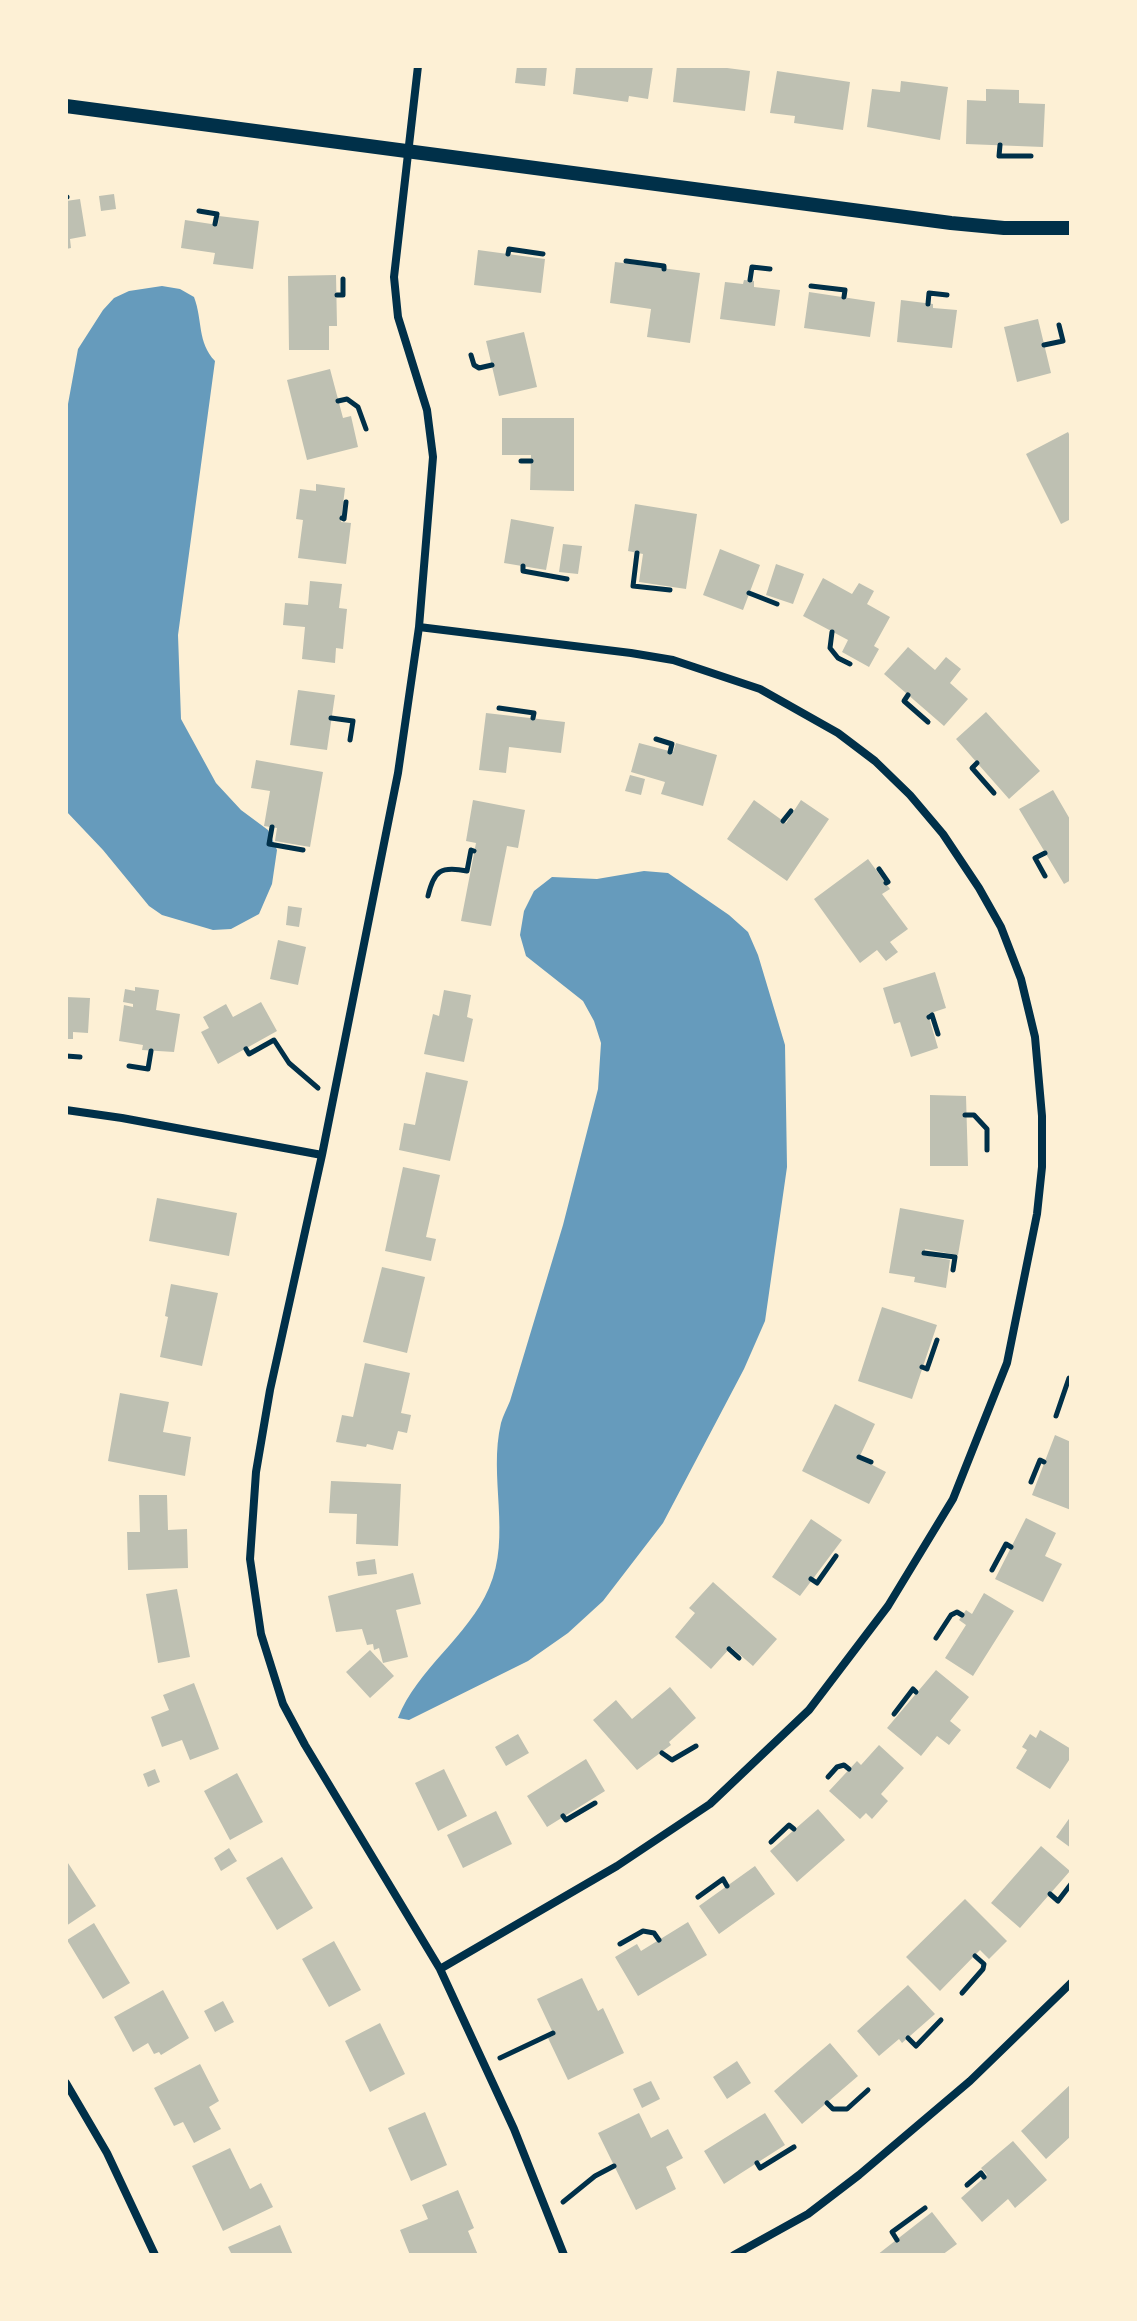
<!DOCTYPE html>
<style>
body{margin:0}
#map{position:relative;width:1137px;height:2321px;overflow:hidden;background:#fdf0d5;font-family:"Asap Condensed",sans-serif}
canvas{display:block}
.frame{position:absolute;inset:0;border:68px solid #fdf0d5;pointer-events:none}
</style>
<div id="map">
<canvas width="1137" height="2321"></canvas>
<div class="frame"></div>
</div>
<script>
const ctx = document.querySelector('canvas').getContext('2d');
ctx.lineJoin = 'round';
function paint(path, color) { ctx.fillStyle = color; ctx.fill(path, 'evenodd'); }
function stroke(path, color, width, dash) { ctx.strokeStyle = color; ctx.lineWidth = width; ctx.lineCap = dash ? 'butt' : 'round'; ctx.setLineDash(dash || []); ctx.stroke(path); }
const water = new Path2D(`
 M162 286 180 289 194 297C203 321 197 342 215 361L178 635 181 719 216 783 241 810 268 830 277 850 272 884 259 914 231 929 213 930 162 915 149 906 103 850 66 811V415L78 349 103 310 114 298 129 291Z
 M644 871 668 873 729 915 748 932 758 955 785 1045 787 1167 765 1321 744 1369 663 1523 603 1601 568 1633 528 1661 409 1720 398 1718C417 1669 468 1637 489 1588 512 1536 488 1477 501 1423 503 1416 507 1408 510 1401L563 1225 598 1089 601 1043 594 1021 583 1001 526 956 520 935 524 911 534 891 552 877 597 879Z`);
const building = new Path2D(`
 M517 66H547L545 86 515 83Z
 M576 66H653L648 99 629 96 628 102 573 94Z
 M677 66H712L750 71 745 111 673 102Z
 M777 71 850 82 843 130 794 123 795 116 770 113Z
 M901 81 948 87 940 140 867 127 872 89 900 92Z
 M986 89 1019 90V103L1045 104 1043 147 966 144 967 100 986 101Z
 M114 194 116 209 101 211 99 196Z
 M80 199 86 236 70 239 71 248 66 249V201Z
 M219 216 259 221 253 269 213 264 215 253 181 248 185 220 218 225Z
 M478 250 545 259 541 293 474 285Z
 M615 262 700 273 690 343 647 337 651 309 610 303Z
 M336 275 337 326H329V350H289L288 276Z
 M744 280 754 281V287L780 290 775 326 720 319 725 282 743 284Z
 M809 292 875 302 870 337 804 328Z
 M901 300 933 304V308L957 310 952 348 897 342Z
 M1038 319 1051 373 1017 382 1004 327Z
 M524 332 537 387 499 396 486 341Z
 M330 369 343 418 351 416 358 447 307 460 287 380Z
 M502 418H574V491L530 490 531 455H502Z
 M1068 432 1071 438V519L1061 524 1026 454Z
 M316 484 345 488 341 522 351 523 346 564 298 558 303 520 296 519 300 489 316 491Z
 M635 504 697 514 686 589 639 582 643 554 628 551Z
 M511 519 554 527 546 570 504 563Z
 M563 544 582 546 578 574 559 572Z
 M720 549 760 565 743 610 703 595Z
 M776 564 804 574 793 604 766 595Z
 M823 578 852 594 859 583 874 591 867 604 890 617 874 646 879 649 869 667 842 652 848 640 803 616Z
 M310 581 342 584 339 608 347 609 345 628 343 649 336 648 335 663 302 659 305 627 283 625 285 603 308 605Z
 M908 647 935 670 946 657 961 669 950 683 968 699 944 726 884 674Z
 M298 690 335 695 327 750 290 745Z
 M986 712 1040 771 1009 799 956 739Z
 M486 713 565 722 561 753 509 747 506 773 479 770Z
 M639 743 673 752 676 743 717 755 703 806 661 794 665 782 631 772Z
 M256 760 323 772 310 847 275 841 277 828 264 826 270 791 251 788Z
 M630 775 645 779 641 795 625 791Z
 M1053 790 1071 821V880L1064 884 1019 809Z
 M473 800 525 810 518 848 507 846 491 926 461 921 476 843 466 841Z
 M754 800 786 823 801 800 829 819 787 881 727 839Z
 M868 859 890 889 882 894 908 929 890 942 898 952 886 961 877 950 860 963 814 899Z
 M288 906 302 908 299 927 286 925Z
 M278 940 306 947 298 985 270 979Z
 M935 972 946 1008 928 1014 938 1048 911 1057 900 1022 894 1024 883 988Z
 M135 987 159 990 156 1010 180 1014 174 1052 142 1050 143 1045 119 1041 124 1005 133 1007V1004L123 1002 125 989 135 991Z
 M444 990 471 995 467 1017 473 1019 464 1062 424 1054 433 1014 439 1016Z
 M66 997 90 998 88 1033 73 1032V1039H66Z
 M261 1002 277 1031 218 1064 201 1032 209 1028 203 1017 226 1004 233 1017Z
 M426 1072 468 1081 450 1161 399 1150 404 1123 415 1125Z
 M930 1095 966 1096 968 1166H930Z
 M403 1167 440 1175 426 1237 436 1239 431 1261 385 1251Z
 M157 1198 237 1213 229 1256 149 1241Z
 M900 1208 964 1220 958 1255 925 1249 924 1255 950 1260 946 1288 914 1282 915 1277 889 1273Z
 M382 1267 425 1277 407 1353 363 1342Z
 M171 1284 218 1293 202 1366 160 1357 168 1317 165 1316Z
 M882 1307 937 1325 912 1399 858 1381Z
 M365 1363 410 1373 401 1413 411 1415 407 1433 398 1431 393 1450 367 1444 366 1447 336 1442 342 1415 353 1417Z
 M120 1393 169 1402 163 1432 191 1437 185 1476 108 1461Z
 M835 1404 875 1424 859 1458 886 1472 869 1504 802 1471Z
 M1055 1435 1071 1442V1510L1032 1495Z
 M331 1481 401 1484 398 1546 356 1544 357 1514 329 1513Z
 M139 1495H167L168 1530 187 1529 188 1568 128 1570 127 1532H140Z
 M1026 1518 1056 1533 1045 1556 1062 1564 1043 1602 995 1579Z
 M811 1519 842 1540 800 1596 772 1577Z
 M375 1559 377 1574 358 1576 356 1562Z
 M413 1573 421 1604 396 1610 408 1657 383 1663 379 1648 374 1650 373 1644 367 1645 362 1629 336 1632 328 1596Z
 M713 1582 777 1639 753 1666 731 1647 711 1669 675 1637 695 1613 689 1608Z
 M177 1589 190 1657 158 1663 146 1594Z
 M984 1593 1014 1611 973 1676 945 1658 966 1625 959 1620 966 1610 972 1614Z
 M370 1650 394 1676 370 1698 346 1672Z
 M936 1670 969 1697 950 1721 961 1730 949 1745 937 1736 921 1756 887 1728Z
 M194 1683 219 1749 190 1760 182 1740 162 1747 151 1717 169 1710 163 1695Z
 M670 1687 696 1718 669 1742 671 1745 637 1770 593 1720 616 1700 632 1719Z
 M1040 1730 1071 1749V1757L1050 1789 1016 1768 1027 1750 1022 1747 1030 1734 1036 1738Z
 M518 1734 529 1753 506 1766 495 1747Z
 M879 1745 904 1768 881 1794 888 1801 872 1819 866 1813 860 1819 829 1791 857 1761 861 1765Z
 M586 1759 605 1791 547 1827 527 1796Z
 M155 1769 160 1782 148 1787 143 1774Z
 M444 1769 467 1816 438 1831 415 1783Z
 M237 1773 263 1822 230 1840 204 1791Z
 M818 1809 845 1840 797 1882 770 1851Z
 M496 1811 512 1844 463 1868 447 1835Z
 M1071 1816V1848L1056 1837Z
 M1041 1846 1070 1871 1020 1928 991 1903Z
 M229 1848 237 1861 221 1871 214 1858Z
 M282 1857 313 1908 277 1930 246 1878Z
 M66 1860 96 1906 66 1926Z
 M755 1866 775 1894 719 1934 699 1906Z
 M965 1899 1007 1941 989 1959 980 1950 940 1991 906 1957Z
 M688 1922 707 1955 638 1996 615 1957 637 1944 641 1951Z
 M94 1923 130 1983 103 1999 67 1940Z
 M334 1941 361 1990 329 2007 302 1959Z
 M582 1978 598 2011 603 2008 624 2053 568 2080 548 2038 554 2035 537 1999Z
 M908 1985 935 2014 902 2043 899 2039 879 2056 857 2031Z
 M163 1990 189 2038 161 2055 159 2052 154 2054 148 2043 133 2052 114 2017Z
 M223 2001 234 2022 215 2032 204 2011Z
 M380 2023 405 2074 370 2092 345 2041Z
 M830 2043 858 2076 802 2124 774 2091Z
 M737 2061 751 2083 727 2099 713 2077Z
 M200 2064 219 2101 209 2107 221 2129 194 2143 183 2122 174 2126 154 2088Z
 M651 2081 660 2099 642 2108 633 2089Z
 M1071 2084V2136L1046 2159 1021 2131Z
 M425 2112 447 2165 411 2181 388 2128Z
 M639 2113 651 2138 668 2129 683 2158 666 2167 676 2189 636 2210 598 2133Z
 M765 2113 785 2145 724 2184 704 2151Z
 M1013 2141 1047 2180 1015 2208 1008 2199 982 2222 961 2198 987 2175 981 2168Z
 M230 2148 250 2189 261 2183 273 2207 223 2231 192 2166Z
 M458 2190 474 2228 468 2231 478 2255H410L400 2230 428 2219 422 2205Z
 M932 2212 957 2244 942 2255H877Z
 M280 2225 293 2255H232L228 2247Z`);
const path = new Path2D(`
 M1000 145 999 156H1031
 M66 197H67
 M199 211 217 214 215 224
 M508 254 509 249 543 254
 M626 261 664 266V269
 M750 280 752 267 770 269
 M811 286 845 290 844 297
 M337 295H343V279
 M928 304 929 293 947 295
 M1044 345 1063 341 1059 325
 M471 355 474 365 479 368 492 365
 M338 401 347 399 358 407 366 429
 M521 461H531
 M342 518 344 519 346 502
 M637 553 633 586 670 590
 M523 566V571L567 579
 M749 593 777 604
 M832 632 830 648 838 658 850 664
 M908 695 904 701 928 722
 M499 708 534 713 533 718
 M331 718 353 721 350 740
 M656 739 672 744 670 752
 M977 763 972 768 994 793
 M783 821 791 811
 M272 827 269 844 303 850
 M1045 853 1035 858 1045 876
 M879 869 888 882 886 883
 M428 896C434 870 441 866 467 871L471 850 474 851
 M929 1017 932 1015 938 1034
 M246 1049 249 1054 274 1040 289 1063 318 1088
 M66 1056 80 1057
 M129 1066 148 1069 151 1051
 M965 1115H974L987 1129V1150
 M924 1253 955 1257 953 1270
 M922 1367 927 1369 937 1340
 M1056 1416 1069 1378H1071
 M859 1457 871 1462
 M1031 1482 1040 1460 1044 1462
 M992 1570 1006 1544 1011 1547
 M811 1579 817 1583 836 1556
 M936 1638 951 1615 957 1612 962 1615
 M729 1649 739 1658
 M894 1714 913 1689 916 1692
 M662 1753 672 1760 696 1746
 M828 1777 837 1767 844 1765 849 1769
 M563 1816 566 1820 595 1803
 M771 1842 789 1825 794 1829
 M1050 1894 1058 1901 1071 1884
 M698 1897 723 1879 727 1886
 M620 1944 643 1931 654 1933 659 1940
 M962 1993 983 1969 984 1964 975 1956
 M908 2038 916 2046 941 2020
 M500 2058 553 2033
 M827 2103 833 2109H847L868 2090
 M757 2163 760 2168 794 2147
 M967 2185 981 2173 984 2177
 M563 2202 595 2176 614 2166
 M897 2240 892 2232 925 2208`);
const minor = new Path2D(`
 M418 66 394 277 398 317 427 410 433 457 419 627 398 773 322 1155 270 1390 256 1472 250 1559 261 1634 283 1704 305 1745 440 1969 514 2129 564 2255
 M419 627 631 653 673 660 760 689 838 733 875 761 910 795 943 834 979 888 1001 927 1021 979 1035 1037 1042 1116V1167L1037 1214 1007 1363 953 1499 888 1606 809 1710 710 1804 617 1866 440 1969
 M66 1110 122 1118 322 1155
 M66 2083 107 2153 155 2255
 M734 2255 808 2214 859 2175 970 2081 1071 1983`);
const tertiary = new Path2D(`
 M66 106 951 223 1004 228H1071`);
paint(water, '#669bbc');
paint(building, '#bec0b2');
stroke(path, '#003049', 5);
stroke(minor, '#003049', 8);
stroke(tertiary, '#003049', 14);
</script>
